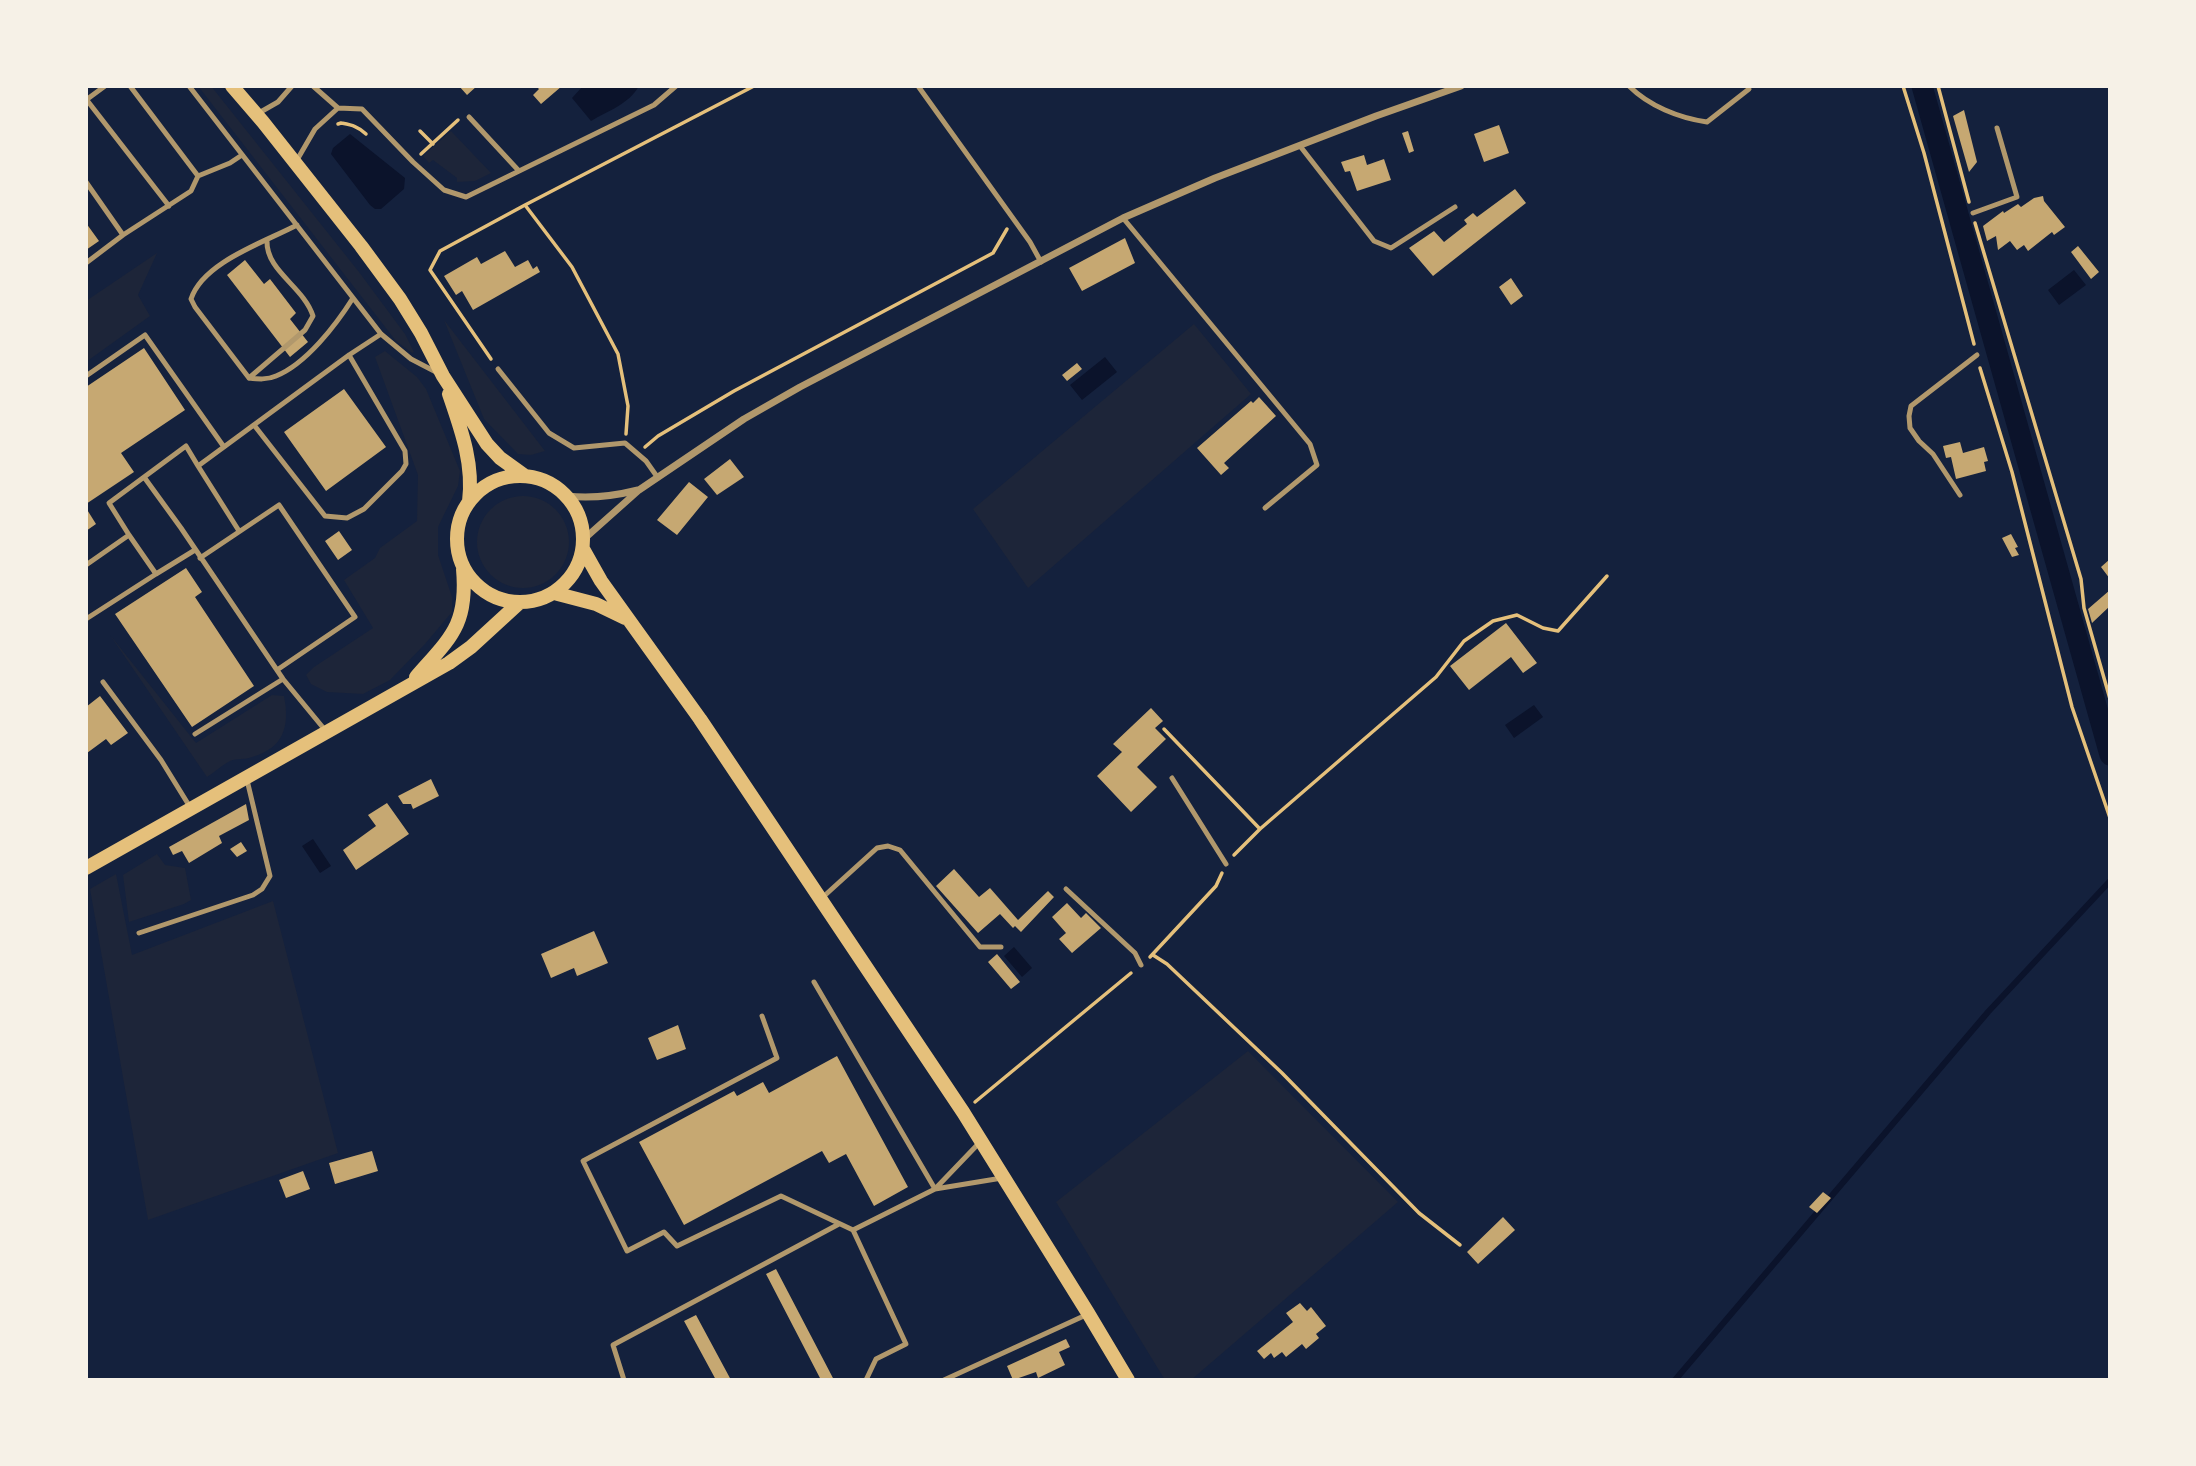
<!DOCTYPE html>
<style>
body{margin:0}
#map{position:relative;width:2196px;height:1466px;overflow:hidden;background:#14213d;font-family:Arial,sans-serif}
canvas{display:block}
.frame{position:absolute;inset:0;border:88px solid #f6f1e7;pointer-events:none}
</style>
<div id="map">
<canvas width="2196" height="1466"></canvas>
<div class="frame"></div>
</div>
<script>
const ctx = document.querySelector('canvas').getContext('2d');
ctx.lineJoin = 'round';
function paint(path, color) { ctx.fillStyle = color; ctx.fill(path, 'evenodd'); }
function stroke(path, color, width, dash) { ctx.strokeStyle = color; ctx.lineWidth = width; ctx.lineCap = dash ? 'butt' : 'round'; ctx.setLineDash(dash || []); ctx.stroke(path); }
const green = new Path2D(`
 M198 86H211L359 272 405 334 414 352 412 353 396 341Z
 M451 131 491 173 475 181 457 182V178L433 160 429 163 423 156Z
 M157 253 138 295 150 316 86 362V301Z
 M444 320 545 451 531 455 518 454 484 419Z
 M1194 324 1251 394 1028 588 973 509Z
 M385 351 417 377 426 389 460 471 458 486 438 527V555L452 597V612L425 644 390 680 363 694 327 692 311 684 306 675 314 667 373 628 344 580 375 558 380 548 417 521 418 475 375 357Z
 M477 542a46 46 0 1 1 92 0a46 46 0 1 1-92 0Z
 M110 635 196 743 272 695 284 696C290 726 284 748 252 757 245 760 237 758 230 761 222 765 215 772 207 777Z
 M157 854 165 865 185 868 191 900 184 904 129 922 123 875Z
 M116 874 132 955 273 901 338 1153 148 1220 90 889Z
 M1248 1051 1398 1202 1191 1380H1165L1056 1202Z`);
const water = new Path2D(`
 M583 86H639C629 104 608 111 591 121L572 98Z
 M350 134 405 178 404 189 381 209H375L370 205 331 154 333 148Z
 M2074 270 2086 285 2059 305 2048 290Z
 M1105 357 1117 372 1082 400 1070 385Z
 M1534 705 1543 717 1514 738 1505 725Z
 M313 839 331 866 320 873 302 846Z
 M1014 947 1032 968 1022 977 1004 956Z`);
const stream = new Path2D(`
 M1675 1380 1988 1012 2110 881`);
const canal = new Path2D(`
 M1922 86 2110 755`);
const building = new Path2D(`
 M459 86H477L467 95Z
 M536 86H562L541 104 533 95 539 89Z
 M1964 110 1977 162 1969 172 1953 116Z
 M1499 125 1509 153 1484 162 1474 134Z
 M1408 131 1414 151 1409 153 1402 133Z
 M1364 155 1367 165 1384 159 1391 180 1357 191 1350 171 1345 172 1341 162Z
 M1515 189 1526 203 1433 276 1409 248 1434 231 1444 242 1467 224 1464 220 1473 213 1477 217Z
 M2043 196 2044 201 2065 227 2054 235 2052 232 2028 251 2024 245 2017 250 2010 241 1998 250 1996 236 1987 241 1983 226 2003 211 2004 213 2018 204 2021 207 2034 198Z
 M86 223 99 241 86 250Z
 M1125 238 1135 263 1082 291 1069 268Z
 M2078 246 2099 272 2091 279 2071 252Z
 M505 251 515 267 528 260 533 269 537 266 540 272 473 310 462 291 456 295 444 276 477 257 481 264Z
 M245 260 264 284 270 279 296 313 290 319 308 342 290 357 227 275Z
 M1511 278 1523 296 1511 305 1499 287Z
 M144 348 185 410 121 453 134 472 86 504V387Z
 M1077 363 1082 369 1067 381 1062 375Z
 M344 389 386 447 326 491 284 432Z
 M1259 397 1276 416 1224 463 1229 468 1221 475 1197 448 1251 401 1253 403Z
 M1960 442 1963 453 1984 447 1988 461 1984 462 1986 471 1956 479 1951 457 1946 458 1943 446Z
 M730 459 744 477 717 495 704 479Z
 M689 482 708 497 677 535 657 520Z
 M86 508 96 524 86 531Z
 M339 531 352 550 338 560 325 541Z
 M2011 534 2018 547 2015 548 2019 555 2012 557 2002 538Z
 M2110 559V579L2101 567Z
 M186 568 202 592 195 597 254 686 192 727 115 614Z
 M2110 590V606L2092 623 2088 609Z
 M1506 623 1537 663 1523 673 1511 657 1469 690 1450 666Z
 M100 696 128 733 111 745 106 739 87 753 86 707Z
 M1151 708 1163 721 1155 728 1166 739 1137 767 1157 787 1131 812 1097 776 1122 752 1113 744Z
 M431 779 439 796 413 809 411 804H403L398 796Z
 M387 803 409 834 356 870 343 850 376 826 368 815Z
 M246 804 249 820 219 836 222 843 189 863 182 851 173 855 169 847Z
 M241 842 247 851 237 857 230 849Z
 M954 869 979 897 990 888 1018 920 1048 891 1054 897 1021 932 1015 926 1013 928 1000 914 978 933 936 886Z
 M1067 903 1081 918 1086 913 1101 928 1072 953 1059 939 1066 933 1052 917Z
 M594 931 608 963 577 976 574 968 551 978 541 954Z
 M997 954 1020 982 1011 989 988 962Z
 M678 1025 686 1049 657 1060 648 1038Z
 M837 1056 908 1187 874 1206 846 1154 829 1163 822 1151 684 1225 639 1142 734 1091 737 1096 763 1082 769 1093Z
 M372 1151 378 1171 335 1184 329 1163Z
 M303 1171 310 1189 286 1198 279 1180Z
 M1823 1192 1831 1198 1817 1213 1809 1207Z
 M1503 1217 1515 1230 1478 1264 1467 1252Z
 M776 1269 834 1380H821L766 1274Z
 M1300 1303 1307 1311 1311 1307 1326 1326 1316 1334 1319 1338 1306 1349 1302 1344 1286 1357 1282 1352 1274 1358 1271 1353 1264 1359 1257 1351 1293 1322 1286 1313Z
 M696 1315 731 1380H716L684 1321Z
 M1066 1339 1070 1347 1059 1352 1065 1365 1038 1378 1036 1372 1013 1380 1007 1366Z`);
const path = new Path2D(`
 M1903 86 1924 153 1974 344
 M1938 86 1969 202
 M338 124 341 123C351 125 358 126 366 134
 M420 131 433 144
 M421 154 458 120
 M525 205 754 86
 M1975 223 2081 579 2084 608 2110 699
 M491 359 430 270 440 251 525 205 572 267 618 354 628 406 626 434
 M1980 368 2012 472 2072 707 2110 818
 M645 447 658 436 734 391 993 253 1007 229
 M1164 729 1260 829
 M1234 855 1260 829 1436 677 1464 641 1493 621 1517 615 1543 628 1558 631 1607 576
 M1153 955 1167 964 1282 1073 1419 1213 1460 1245
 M1150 957 1216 886 1222 873
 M975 1102 1131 973`);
const service = new Path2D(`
 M189 86 381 334 411 359 436 372
 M313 86 338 108
 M918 86 1030 242 1041 262
 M1629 86C1649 106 1679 118 1707 122L1749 89
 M86 99 169 206
 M86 100 105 86
 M257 114 278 102 292 86
 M469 117 519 171
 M1300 146 1374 241 1391 248 1455 207
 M297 160 315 129 338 108 362 109 413 162 444 190 466 197 654 105 676 86
 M198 176 230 163 242 155
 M86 182 123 235
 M1973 213 2017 197 1997 128
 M1123 218 1310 444 1317 465 1265 508
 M297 225C265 242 203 262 191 299L195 307 249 378C258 379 267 380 276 376 306 364 336 325 353 298
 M86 263 123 235 191 191 198 176 130 86
 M498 369 549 433 574 448 625 443 646 461 658 478
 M86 376 145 335 224 447
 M249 378 305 330 313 316C304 287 266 271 267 241
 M254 425 325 516 347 518 364 509 402 471 406 464 405 451 349 355
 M198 466 239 531
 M144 477 181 528 283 679 325 730
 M1960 495 1933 454 1919 441 1910 428 1909 416 1911 406 1977 355
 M129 535 156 574 195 550
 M200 558 279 505 355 617 277 670
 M86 565 129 535 109 503 186 446 198 466 349 355 381 334
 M86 619 156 574
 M103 682 161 760 190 807
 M195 734 283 679
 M1172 778 1226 864
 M1066 889 1135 953 1141 965
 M823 897 877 848 888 846 900 850 980 947H1001
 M139 933 253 895 262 889 270 876 247 780
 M814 982 935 1189
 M762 1016 777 1058 583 1161 627 1251 664 1232 677 1246 781 1196 853 1230 935 1189 1002 1178
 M935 1189 981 1141
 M853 1230 906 1344 876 1359 866 1380
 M624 1380 613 1345 839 1224
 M944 1380 1086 1315`);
const minor = new Path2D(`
 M567 496C592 499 614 496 638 490
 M584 539 639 490 744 419 800 387 1123 218 1215 178 1376 116 1461 86`);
const secondary = new Path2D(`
 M232 86 263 122 361 246 400 299 421 333 443 376 487 444 500 458 525 476
 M449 394C461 429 474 464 469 502
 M457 539a63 63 0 1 1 126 0a63 63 0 1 1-126 0Z
 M583 549 601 581 700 719 963 1112 1088 1313 1128 1380
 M554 593 596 604 625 618
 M416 677C451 637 468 625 463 569
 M86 868 449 663 471 647 519 603`);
paint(green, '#1d2539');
paint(water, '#0b132b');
stroke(stream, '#0b132b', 6);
stroke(canal, '#0b132b', 21);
paint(building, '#c6a872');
stroke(path, '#e5c07b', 3.5);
stroke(service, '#b1986c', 5);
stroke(minor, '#b1986c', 7);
stroke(secondary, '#e5c07b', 14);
</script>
